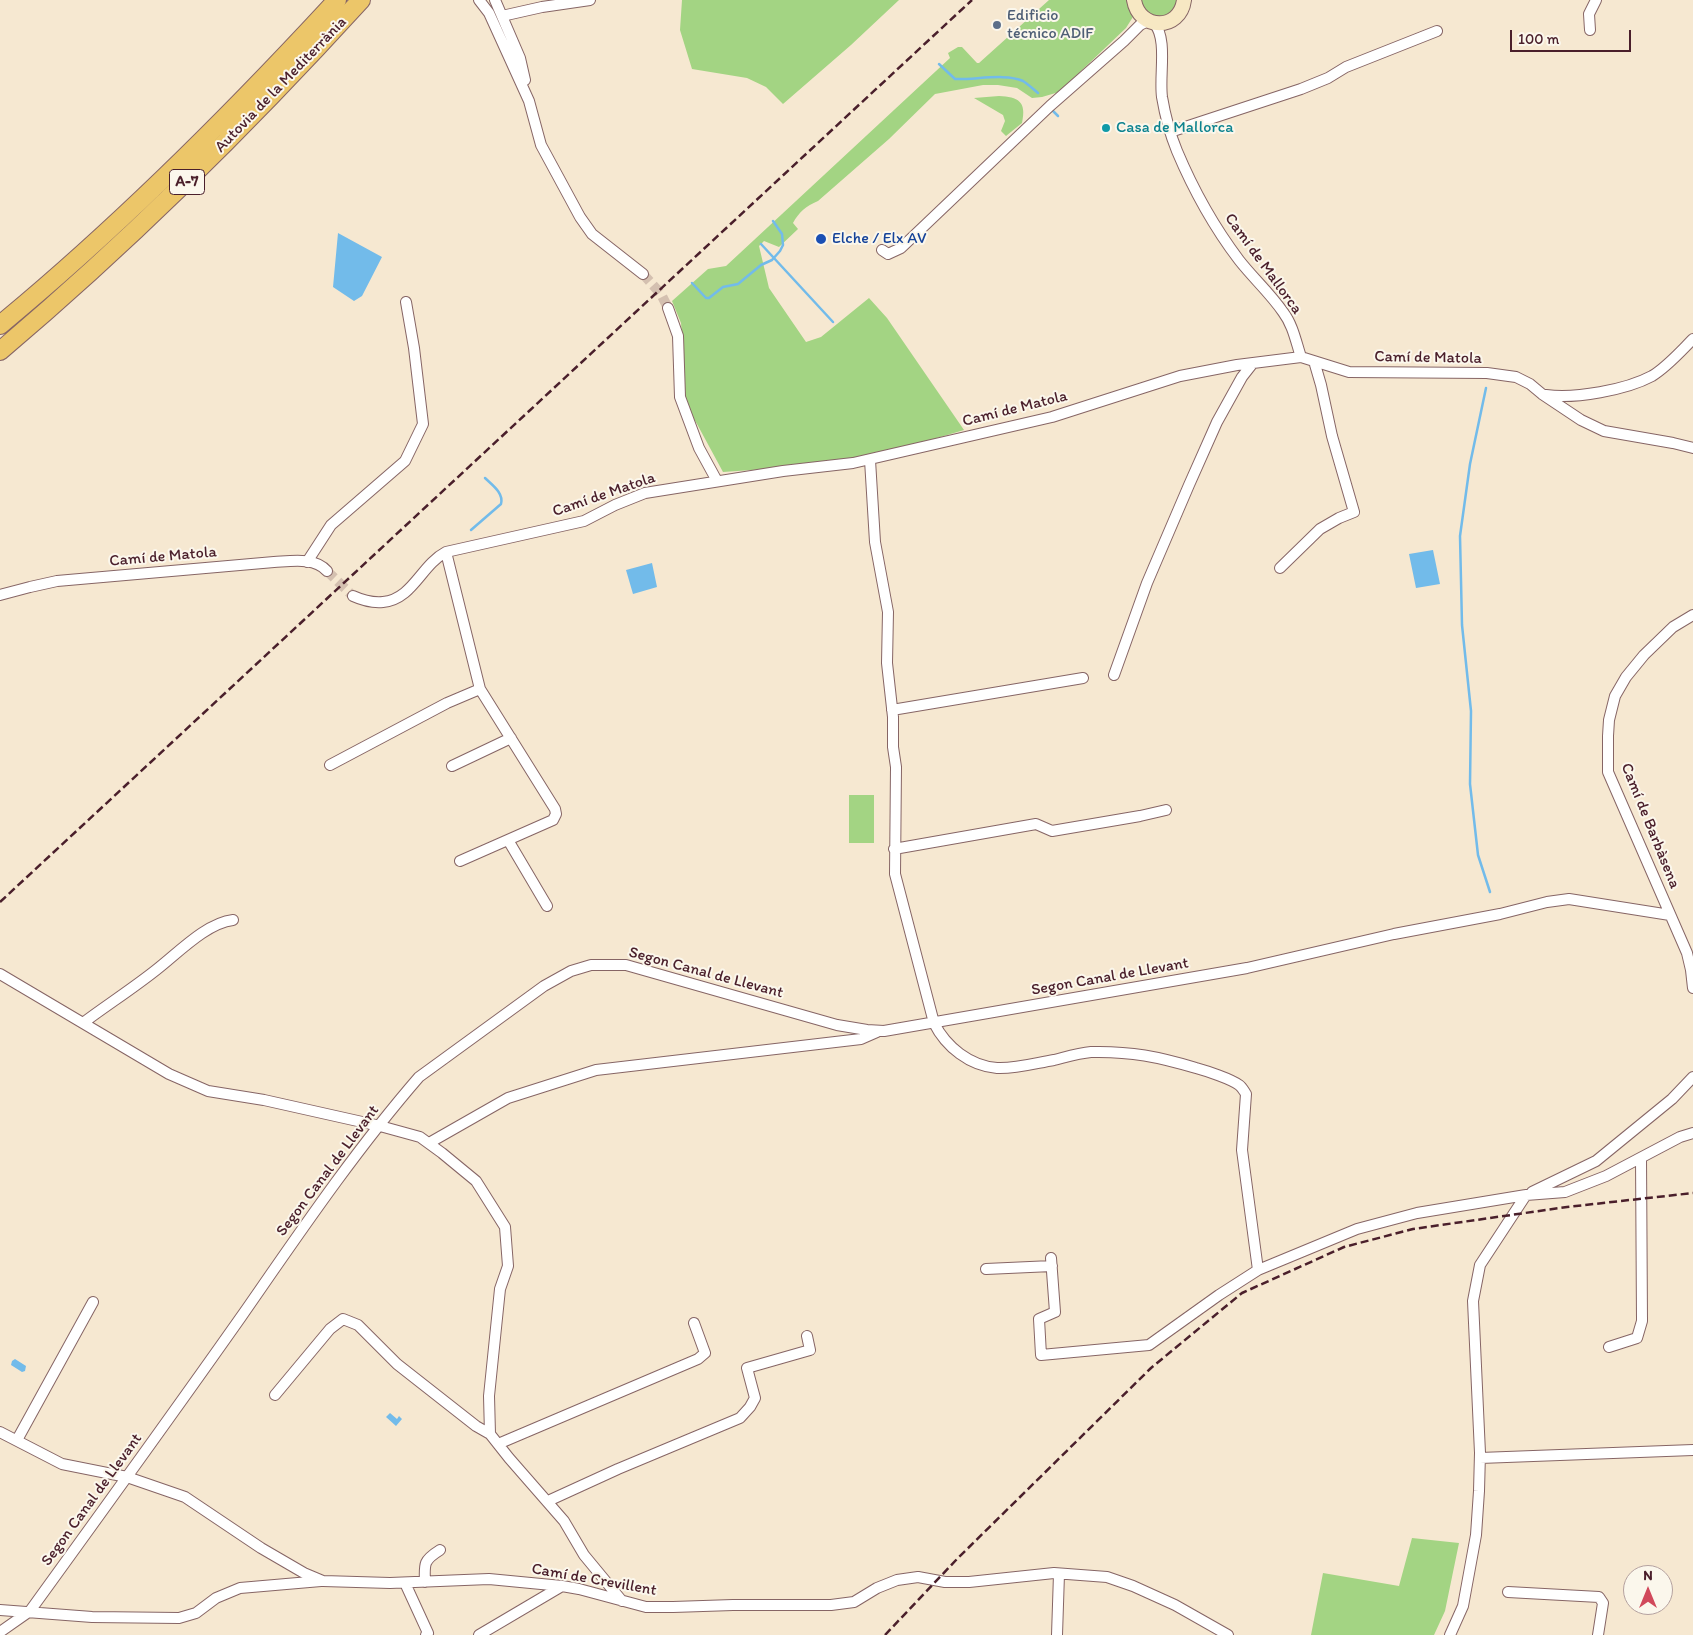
<!DOCTYPE html>
<meta charset="utf-8">
<style>
body{margin:0}
#map{position:relative;width:1693px;height:1635px;overflow:hidden;background:#f6e8d1;font-family:Itim,sans-serif}
canvas{display:block}
.north{position:absolute;left:1623px;top:1565px;width:50px;height:50px;box-sizing:border-box;background:#fbf7ec;border:1px solid #b4a19f;border-radius:50%;rotate:0deg;font-size:14px;font-weight:700;line-height:20px;text-align:center;color:#4a1f2b}
.north::after{content:'';display:block;margin:auto;width:18px;height:22px;background:#d1495b;clip-path:polygon(50% 0,100% 100%,50% 72%,0 100%)}
.scale{position:absolute;left:1510px;top:30px;width:121px;height:22px;box-sizing:border-box;border:2px solid #4a1f2b;border-top:0;padding-left:6px;font-size:15px;line-height:18px;white-space:nowrap;color:#4a1f2b;-webkit-text-stroke:4px #fbf7ec;paint-order:stroke}
</style>
<div id="map">
<canvas width="1693" height="1635"></canvas>
<div class="north">N</div>
<div class="scale">100 m</div>
</div>
<script>
const ctx = document.querySelector('canvas').getContext('2d');
ctx.lineJoin = 'round';
function paint(path, color) { ctx.fillStyle = color; ctx.fill(path, 'evenodd'); }
function stroke(path, color, width, dash) { ctx.strokeStyle = color; ctx.lineWidth = width; ctx.lineCap = dash ? 'butt' : 'round'; ctx.setLineDash(dash || []); ctx.stroke(path); }
function write(font, color, halo, rows, align = 'center') {
  ctx.font = font + ' Itim,sans-serif'; ctx.lineWidth = 4; ctx.setLineDash([]); ctx.textBaseline = 'middle'; ctx.strokeStyle = halo; ctx.fillStyle = color; for (const [text, x, y, turn = 0] of rows) {
    ctx.save(); ctx.translate(x, y); ctx.rotate((+turn || 0) * Math.PI / 180); ctx.textAlign = isNaN(turn) ? turn : align; if (halo) ctx.strokeText(text, 0, 0); ctx.fillText(text, 0, 0); ctx.restore();
  }
}
const green = new Path2D(`
 M682 0H899L851 45 783 104 766 87 747 78 692 69 680 30Z
 M1049 0H1133L1136 12 1126 28 1059 92 1042 97 1032 98 1017 88 998 85H983L935 94 889 139 818 201C806 206 799 212 793 223L798 229 779 247 764 241 759 246 769 288 806 342 821 337 869 298 887 318 964 430 853 463 723 472 697 424 680 397 684 360 681 323 672 301 708 269 726 266 950 58 948 53 958 47H962L977 63H979Z
 M1135 0H1182L1177 13 1152 20Z
 M999 96C1018 97 1027 101 1022 123L1006 136 1001 131 1005 121 1003 115 974 98Z
 M849 795H874V843H849Z
 M1412 1538 1459 1543 1445 1611 1434 1635H1311L1323 1573 1399 1586Z`);
const water = new Path2D(`
 M338 233 382 257 362 296 354 301 333 287Z
 M1433 550 1440 584 1416 588 1409 554Z
 M652 563 657 587 633 594 626 570Z
 M15 1359 26 1366 25 1371 22 1372 11 1365 12 1361Z
 M390 1413 397 1419 399 1416 402 1419 396 1426 386 1417Z`);
const stream = new Path2D(`
 M939 64 955 79C974 80 1006 73 1023 81 1028 84 1033 89 1038 93
 M1053 111 1058 116
 M761 244 833 322
 M692 283 706 298H709L723 287 738 284 761 265 772 260 780 251 783 245 782 234 773 221
 M1486 388 1470 464 1460 536 1462 625 1471 711 1470 784 1478 855 1490 892
 M471 530 501 504C504 493 492 485 485 478`);
const streetTunnel = new Path2D(`
 M643 274 661 294 668 308
 M327 571 353 596`);
const street = new Path2D(`
 M479 0 489 13 529 101 541 145 580 217 592 234 643 274
 M495 0 520 58 525 80
 M502 16 542 7 590 0
 M1154 23C1168 39 1159 75 1162 97 1165 115 1170 134 1177 151 1193 189 1214 227 1239 260 1253 278 1270 293 1283 312 1293 325 1296 342 1301 357
 M1590 30 1589 14 1596 0
 M1170 132 1301 89 1328 78 1346 67 1437 31
 M882 250 888 254 901 248 1050 106 1124 41 1140 25 1148 21
 M668 308 678 336 680 397 699 448 717 481
 M1546 395C1575 399 1626 390 1652 376 1667 367 1681 351 1693 339
 M870 460 875 542 888 612 887 663 893 717V747L896 767 895 874 934 1023C946 1047 970 1066 997 1068 1015 1069 1036 1063 1054 1060 1066 1057 1079 1053 1091 1052 1131 1051 1159 1057 1196 1068 1207 1071 1231 1079 1239 1085 1242 1087 1244 1091 1246 1094L1242 1150 1258 1270
 M446 552 480 689 555 809 556 814 553 820 460 861
 M307 562 331 525 405 461 423 424 414 348 406 302
 M1280 568 1320 529 1339 518 1354 512 1332 436 1321 385 1314 361
 M0 595 30 587 57 581 274 562C292 561 315 557 327 571
 M353 596C364 601 372 603 383 602 413 599 421 565 446 552L584 521 615 505 645 493 783 471 853 463 1052 417 1180 376 1237 365 1301 357 1349 372 1487 373 1516 377 1530 384 1542 394 1581 420 1604 431 1673 443 1693 448
 M1693 615 1673 627 1644 655 1626 677 1615 696 1609 720 1608 736V772L1687 953 1691 970 1693 988
 M1114 675 1147 583 1189 485 1217 422 1242 377 1253 363
 M892 710 1083 678
 M330 765 447 703 480 689
 M452 766 511 738
 M508 840 547 906
 M894 849 1036 824 1052 831 1140 816 1166 810
 M0 974 169 1074 208 1091 264 1100 380 1126 420 1137 442 1153 476 1181 505 1227 508 1266 500 1289 489 1396 490 1434 509 1458 564 1521 584 1555 622 1601
 M83 1023C107 1005 132 989 156 970 177 954 206 923 233 920
 M429 1143 508 1098 596 1070 861 1039 877 1032
 M1532 1192 1596 1161 1672 1099 1693 1077
 M1051 1258 1055 1312 1039 1319 1041 1355 1149 1345 1219 1295 1258 1270 1357 1229 1417 1213 1526 1195 1565 1192 1606 1176 1680 1137 1693 1133
 M986 1269 1052 1266
 M1609 1347 1637 1338 1642 1321 1641 1158
 M275 1395 330 1329 343 1319 358 1325 397 1364 476 1426 490 1434
 M0 1432 62 1464 127 1477 185 1497 261 1548 304 1573 323 1581 390 1583 489 1579 562 1586 579 1589 646 1607H673L733 1605H831L854 1602 877 1588 897 1580 918 1577 945 1582H969L1054 1573 1107 1577 1133 1586 1175 1605 1228 1635
 M17 1440 93 1302
 M498 1444 698 1359 705 1353 694 1323
 M1480 1458 1693 1450
 M548 1501 618 1469 740 1418 750 1407 755 1398 747 1368 810 1350 807 1336
 M425 1582C424 1563 424 1560 440 1550
 M405 1583 428 1633 426 1635
 M1508 1592 1599 1597 1603 1603 1598 1635
 M0 1610 92 1617 179 1618 196 1613 216 1598 240 1588 321 1581
 M0 1632 30 1611C101 1513 172 1415 241 1317 298 1235 354 1152 419 1077L544 986 571 971 591 965H626L837 1025 867 1030 884 1031 1247 968 1394 934 1500 914 1547 902 1569 899 1670 915
 M479 1635 562 1586
 M1057 1635 1059 1574
 M1450 1635 1463 1606 1476 1535 1479 1491 1480 1453 1473 1301 1480 1265 1526 1195`);
const secondary = new Path2D(`
 M1134 0C1139 31 1180 31 1184 0`);
const highway = new Path2D(`
 M0 325C120 226 231 115 337 0
 M0 351C129 242 248 124 361 0`);
const rail = new Path2D(`
 M0 902 972 0
 M885 1635 957 1559 1151 1368 1242 1293 1344 1247 1413 1229 1567 1207 1693 1193`);
const markers = [
 [997,25,5,"#5c6f8a"],
 [1106,128,5,"#0f9aa8"],
 [821,239,6,"#1a4fb4"]
];
const shields = [
 [187,182,35]
];
const shieldNames = [
 ["A-7",187,182]
];
const serviceNames = [
 ["Edificio",1007,16],
 ["técnico ADIF",1007,34]
];
const streetNames = [
 ["Autovia de la Mediterrània",281,85,-46],
 ["Camí de Mallorca",1263,264,54],
 ["Camí de Matola",1428,358,1],
 ["Camí de Matola",1015,409,-14],
 ["Camí de Matola",604,495,-19],
 ["Camí de Matola",163,557,-5],
 ["Camí de Barbàsena",1650,826,68],
 ["Segon Canal de Llevant",706,973,15],
 ["Segon Canal de Llevant",1110,977,-10],
 ["Segon Canal de Llevant",328,1171,-53],
 ["Segon Canal de Llevant",92,1500,-54],
 ["Camí de Crevillent",594,1580,10]
];
const cultureNames = [
 ["Casa de Mallorca",1116,128]
];
const transitNames = [
 ["Elche / Elx AV",832,239]
];
paint(green, '#a3d483');
paint(water, '#72bbea');
stroke(stream, '#72bbea', 2.5);
stroke(streetTunnel, '#d4c0b0', 10, [10, 5]);
stroke(street, '#866565', 12);
stroke(secondary, '#866565', 16);
stroke(highway, '#866565', 20);
stroke(street, '#fff', 10);
stroke(secondary, '#f7e8c3', 14);
stroke(highway, '#ecc669', 18);
stroke(rail, '#4a1f2b', 2.5, [8, 4]);
for (const [x, y, r, color] of markers) { const dot = new Path2D(); dot.arc(x, y, r, 0, 2 * Math.PI); ctx.fillStyle = color; ctx.fill(dot); stroke(dot, '#fbf7ec', 2); }
for (const [x, y, w] of shields) { const box = new Path2D(); box.roundRect(x - w / 2, y - 12.5, w, 25, 4); ctx.fillStyle = '#fbf7ec'; ctx.fill(box); stroke(box, '#4a1f2b', 1); }
write('bold 15px', '#4a1f2b', null, shieldNames);
write('16px', '#4e5e75', '#fbf7ec', serviceNames, 'left');
write('16px', '#4a1f2b', '#fbf7ec', streetNames);
write('16px', '#0d838f', '#fbf7ec', cultureNames, 'left');
write('16px', '#164399', '#fbf7ec', transitNames, 'left');
</script>
